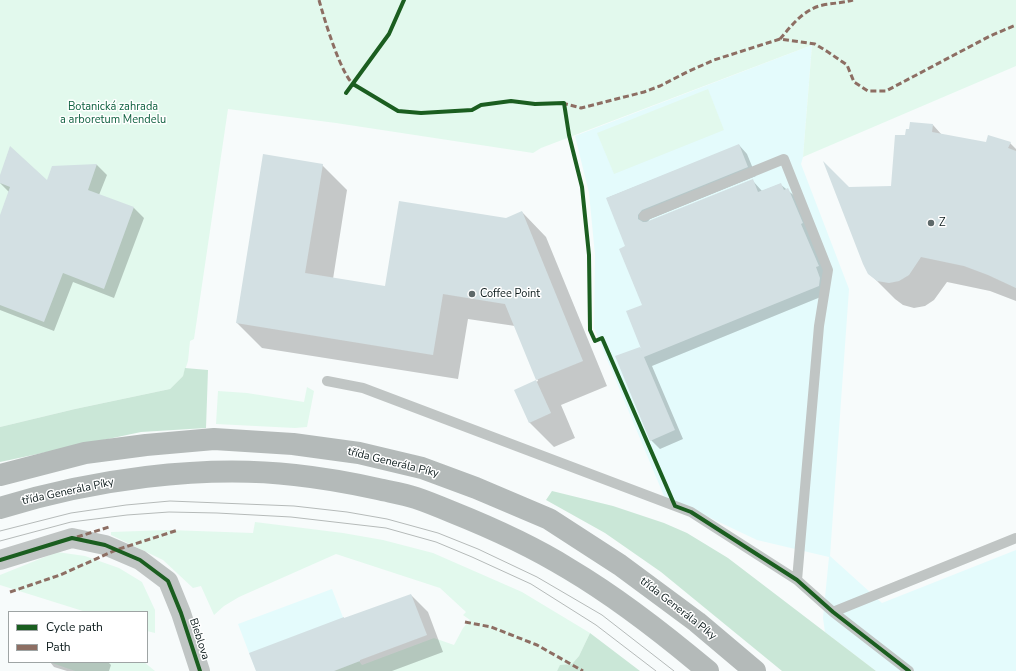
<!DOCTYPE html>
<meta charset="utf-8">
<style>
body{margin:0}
#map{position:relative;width:1016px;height:671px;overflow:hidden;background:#f7fbfb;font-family:"Nunito Sans",sans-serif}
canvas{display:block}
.legend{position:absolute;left:8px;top:611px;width:140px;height:52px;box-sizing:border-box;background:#fff;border:1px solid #9ea4a4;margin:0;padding:5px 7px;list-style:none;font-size:12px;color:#0c1b1c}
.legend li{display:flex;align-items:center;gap:8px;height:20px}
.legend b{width:20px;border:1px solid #9ea4a4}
</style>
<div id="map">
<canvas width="1016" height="671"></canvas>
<ul class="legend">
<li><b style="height:5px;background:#1b5e20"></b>Cycle path</li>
<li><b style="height:5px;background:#8d6e63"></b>Path</li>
</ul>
</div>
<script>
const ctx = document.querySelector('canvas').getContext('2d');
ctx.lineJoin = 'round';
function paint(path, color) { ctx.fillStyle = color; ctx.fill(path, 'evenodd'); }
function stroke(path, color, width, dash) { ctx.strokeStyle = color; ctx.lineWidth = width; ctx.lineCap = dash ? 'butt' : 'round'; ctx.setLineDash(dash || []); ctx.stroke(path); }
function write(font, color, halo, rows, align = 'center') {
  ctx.font = font + ' "Nunito Sans",sans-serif'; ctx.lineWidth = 3; ctx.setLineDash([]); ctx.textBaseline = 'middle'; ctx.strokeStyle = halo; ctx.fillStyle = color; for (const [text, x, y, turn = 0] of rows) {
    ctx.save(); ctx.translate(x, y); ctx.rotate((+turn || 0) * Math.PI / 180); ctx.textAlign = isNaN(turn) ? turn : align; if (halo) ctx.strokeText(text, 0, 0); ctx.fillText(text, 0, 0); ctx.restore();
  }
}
const built = new Path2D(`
 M812 45 803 157 801 164 849 289 830 556 882 603 1016 550V671H876L825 632 823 618 829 557 757 540 664 496 594 328 595 255 589 193 575 136Z
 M332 589 360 661 334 671H256L238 624Z`);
const green = new Path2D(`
 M0 0H1016V66L803 157 812 45 541 148 533 153 336 123 228 109 194 339 190 341 188 361 183 376 170 389 75 409 0 427Z
 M708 89 724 130 614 174 597 133Z
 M307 387 314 391 307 427 295 428 216 424 218 391 247 393 304 402Z
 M255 522 343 533 383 540 433 553 522 592 590 633 579 656 572 664 560 666 557 671H334L359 661 362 665 434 638 454 645 463 628 470 620 463 615 466 612 440 588 336 554 239 597 224 606 214 615 201 586 193 588 163 560 111 535V532L169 530 253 533Z
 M57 552 85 556 119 568 142 582 155 610V633L147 631V612H86L0 585V575Z
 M49 662H144L155 671H75Z`);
const forest = new Path2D(`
 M185 368 208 370 206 428 141 432 0 462V427L75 409 170 389 183 376Z
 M552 491 613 506 664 523 687 533 728 558 876 671H782L661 572 605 533 546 500Z
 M590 633 640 671H557L560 665 572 664 579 656Z`);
const shadow = new Path2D(`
 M933 125 942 135 986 143H1010L1016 149V301L990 291 947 282 934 300 925 306 914 308 903 305 895 299 869 273 848 188 892 187 906 136Z
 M739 145 747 154 756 176 650 219 647 223 752 180 762 191 780 184 797 198 827 275 828 294 652 366 683 439 660 449 651 440 640 348 643 351V306L627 246 607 198Z
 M97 165 107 175 99 195 134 208 144 218 114 298 73 282 54 331 0 310V218L9 192 0 183V178L48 181 53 167Z
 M322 165 347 190 333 279 386 287 506 219 522 212 546 237 607 386 561 405 575 438 554 447 529 422 516 390 538 381 515 326 468 319 458 379 262 348 237 323Z
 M411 595 428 612 443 652 392 671H257Z
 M50 662H108L111 665 109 671H67L54 667Z`);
const building = new Path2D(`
 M910 122 933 124 932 132 986 142 988 135 1011 142 1008 148 1016 151V288L988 275 964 266 921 257 909 275 899 281 889 283 877 281 868 274 863 264 823 161 849 187 891 186 895 135H905L906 129H909Z
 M739 144 748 167 642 210 638 215V219L643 222H646L753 179 758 192 781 183 784 190 788 188 789 190 803 223 801 224 819 266 816 267 820 278 819 286 644 357 675 430 650 441 615 356 640 347 642 351 626 311 642 305 619 249 625 246 606 198Z
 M10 146 47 180 52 166 97 164 88 190 134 207 104 289 63 273 44 322 0 305V215L10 187 0 183V175Z
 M263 154 323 164 305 273 385 286 399 201 506 218 522 211 583 361 536 380 551 413 529 423 514 390 536 380 505 304 443 294 433 355 236 323Z
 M411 594 427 635 360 660V661L334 671H256L249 653 344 617V618Z`);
const lane = new Path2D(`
 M644 216 784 159 828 270 819 326 797 580
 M327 381 363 388 691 512 797 580 833 612 909 671
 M833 612 1016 538`);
const street = new Path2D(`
 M0 560 72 538 105 545 140 560 168 581 181 613 200 671`);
const secondary = new Path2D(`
 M0 475 85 453 146 445 214 439 293 444 359 453 422 468 476 488 549 519 620 565 697 622 755 671
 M0 508C90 480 202 464 295 475 323 478 351 483 378 489 391 492 404 494 416 498 428 502 440 507 452 512 492 528 532 546 569 569 618 598 664 634 708 671`);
const tram = new Path2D(`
 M0 531 71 513 126 505 170 501 294 506 347 512 387 519 438 533 478 549 537 577 602 615 674 671
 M0 541 71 522 127 515 169 512 217 513 291 517 386 528 436 542 472 557 531 584 596 625 656 671`);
const quiet = new Path2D(`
 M319 0C324 18 341 76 355 86
 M780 39C792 25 804 9 823 5 834 3 842 3 853 0
 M562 103 581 108 644 92 660 86 687 72 714 60 780 39 815 44 828 52 847 65 854 82 868 91H886L990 36 1016 25
 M77 537 109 527
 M10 592 60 575 116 550 178 530
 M465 622 491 627 537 645 583 671`);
const cycleway = new Path2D(`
 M353 84 398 111 421 113 472 110 481 105 511 101 535 104 564 103 569 135 582 187 589 255 590 330 595 341 602 338 675 506 691 512 797 580 833 612 909 671
 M346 93 389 34 404 0
 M0 560 72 538 105 545 140 560 168 581 181 613 200 671`);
const markers = [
 [931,223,4,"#5e696a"],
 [472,294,4,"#5e696a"]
];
const parkNames = [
 ["Botanická zahrada",113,107],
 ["a arboretum Mendelu",113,120]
];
const poiNames = [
 ["Z",939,223],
 ["Coffee Point",480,294]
];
const streetNames = [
 ["třída Generála Píky",393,463,14],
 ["třída Generála Píky",68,492,-12],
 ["třída Generála Píky",678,609,38],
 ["Bieblova",199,639,72]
];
paint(built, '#e4fbfc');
paint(green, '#e2f9ed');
paint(forest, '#cae7d7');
paint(shadow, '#0003');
paint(building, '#d3e0e3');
stroke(lane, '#c0c5c4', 10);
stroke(street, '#c0c5c4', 20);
stroke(secondary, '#b4bab9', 22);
stroke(tram, '#b5bab9', 1);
stroke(quiet, '#8d6e63', 3, [6, 3]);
stroke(cycleway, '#1b5e20', 4);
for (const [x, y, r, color] of markers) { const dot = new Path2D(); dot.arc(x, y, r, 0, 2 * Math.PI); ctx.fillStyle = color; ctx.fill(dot); stroke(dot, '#fff', 1.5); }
write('11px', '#106241', '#fff', parkNames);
write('11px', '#0c1b1c', '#fff', poiNames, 'left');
write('11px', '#0c1b1c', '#fff', streetNames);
</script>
